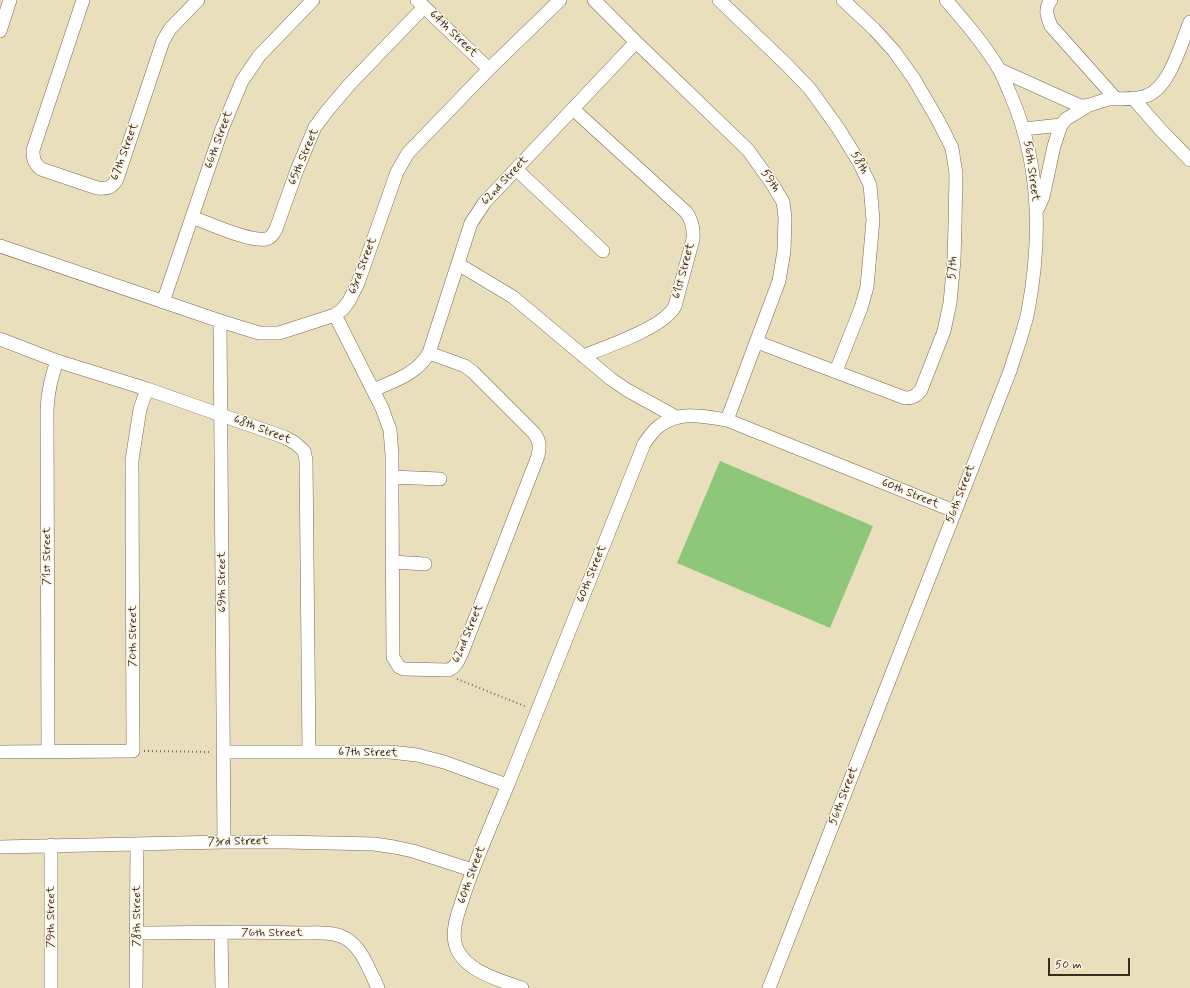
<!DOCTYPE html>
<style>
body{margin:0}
#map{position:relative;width:1190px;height:988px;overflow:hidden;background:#e9dfbc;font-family:Mynerve,sans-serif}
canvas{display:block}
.scale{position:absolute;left:1048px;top:958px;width:82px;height:18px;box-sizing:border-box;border:2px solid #3b2a1e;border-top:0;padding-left:5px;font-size:12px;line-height:14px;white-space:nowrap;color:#3b2a1e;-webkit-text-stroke:3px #fcf5e5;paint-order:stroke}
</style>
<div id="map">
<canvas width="1190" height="988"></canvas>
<div class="scale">50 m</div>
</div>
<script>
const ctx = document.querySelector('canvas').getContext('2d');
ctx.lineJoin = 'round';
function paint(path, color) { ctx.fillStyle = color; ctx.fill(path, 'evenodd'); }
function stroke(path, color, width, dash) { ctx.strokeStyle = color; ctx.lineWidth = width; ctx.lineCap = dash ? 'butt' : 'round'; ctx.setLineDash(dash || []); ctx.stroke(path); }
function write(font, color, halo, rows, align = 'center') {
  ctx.font = font + ' Mynerve,sans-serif'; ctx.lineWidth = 3; ctx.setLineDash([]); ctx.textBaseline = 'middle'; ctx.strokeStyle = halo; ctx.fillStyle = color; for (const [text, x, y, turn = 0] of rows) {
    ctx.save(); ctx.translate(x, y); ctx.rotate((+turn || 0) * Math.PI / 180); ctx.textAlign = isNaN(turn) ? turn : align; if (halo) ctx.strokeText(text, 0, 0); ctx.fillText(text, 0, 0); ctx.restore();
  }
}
const green = new Path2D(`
 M720 461 873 526 830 628 677 563Z`);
const path = new Path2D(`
 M457 679 527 707
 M144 751 212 752`);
const minor = new Path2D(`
 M83 0 33 150C33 159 34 163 41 169L97 188C107 189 112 188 117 179L163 41 170 29 198 0
 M417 0 489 69
 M594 0 636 42 748 150 773 185 783 202 785 217 784 251 779 281 727 420
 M719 0 786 64 810 89 838 128 859 162 870 185 873 220 867 287 861 308 836 371
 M1051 0C1044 9 1047 16 1051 26L1116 99
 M0 31 10 0
 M1000 70 1080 106C1091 107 1100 100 1110 99 1122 98 1135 100 1146 96 1170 88 1181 43 1190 22
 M1133 98 1159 128 1190 160
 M573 109 686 212C692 220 694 228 693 239L675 306C665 327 606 347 583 356
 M1024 129 1061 125
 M516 169 603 251
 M1038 208 1043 197 1054 146 1061 125 1066 119 1086 107
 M192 217C208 223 249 242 266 239 271 238 274 233 276 229L297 170 315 127 327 111 349 85 424 7
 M0 246 220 321 259 333H279L335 315 343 309 349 301 358 283 397 172 408 153 489 69 560 0
 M458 264 513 297 611 379 627 390 676 417
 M163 302 222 129 242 81 259 56 313 0
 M335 315 382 408 390 430 392 455V497L393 657 399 667 404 669 448 670C457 667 459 658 463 650L538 456C540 446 540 441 534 433L473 372 465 366 429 353
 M220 321 224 842
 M0 339 57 361 147 389 284 437 295 443 304 451 306 460 309 752
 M757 342 905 398C913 398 916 396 921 390L944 331 950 303 954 260 955 225 956 174 952 148 939 122 914 79 894 51 874 29 843 0
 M373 390C394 381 417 374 429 353L471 223 485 202 636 42
 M392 477 440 479
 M392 562 425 564
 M0 752 133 751 132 460 140 409 147 389
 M48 752 47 409C48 392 51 377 57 361
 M223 752H390L417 755 444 762 507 785
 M0 847 224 842H284L374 844 394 847 413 851 472 870
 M137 933C191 933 246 931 301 933 314 933 333 931 345 938 362 947 370 972 378 988
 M221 933 222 988
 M51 988V845
 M136 988 137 844
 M522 988C499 980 461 970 455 943 452 928 458 913 463 898 476 858 493 821 509 782 554 669 599 556 644 444 648 438 653 431 658 427 679 410 702 416 727 420L954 511
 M769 988 1010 371C1016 351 1024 331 1028 311 1042 237 1040 160 1009 91 1006 84 1003 76 999 69 984 44 965 22 946 0`);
const streetNames = [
 ["64th Street",453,34,44],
 ["66th Street",219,140,-70],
 ["67th Street",125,152,-70],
 ["65th Street",304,157,-67],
 ["58th",859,163,61],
 ["56th Street",1031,171,82],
 ["62nd Street",505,181,-47],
 ["59th",770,181,56],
 ["63rd Street",363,266,-69],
 ["57th",953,268,-86],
 ["61st Street",684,271,-75],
 ["68th Street",262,430,21],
 ["60th Street",910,494,22],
 ["56th Street",961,494,-69],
 ["71st Street",47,556,-90],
 ["60th Street",592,574,-68],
 ["69th Street",222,582,-90],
 ["62nd Street",468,634,-67],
 ["70th Street",133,636,-90],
 ["67th Street",368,753,1],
 ["56th Street",844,796,-69],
 ["73rd Street",238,842,-1],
 ["60th Street",472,875,-70],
 ["78th Street",137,916,-90],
 ["79th Street",51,917,-90],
 ["76th Street",272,933]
];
paint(green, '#8fc77a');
stroke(minor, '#786955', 14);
stroke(path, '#786955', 2, [1, 3]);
stroke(minor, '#fff', 13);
write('12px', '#3b2a1e', '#fcf5e5', streetNames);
</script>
